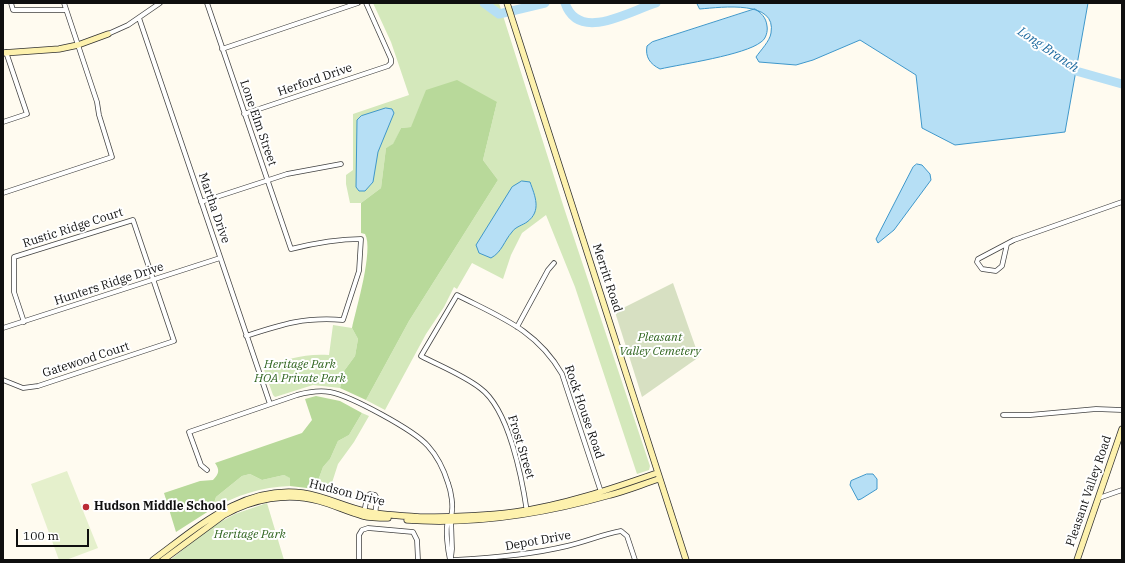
<!DOCTYPE html>
<style>
body{margin:0}
#map{position:relative;width:1125px;height:563px;overflow:hidden;background:#fffbf0;font-family:"IBM Plex Serif",serif}
canvas{display:block}
.frame{position:absolute;inset:0;border:4px solid #0f0f0f;pointer-events:none}
.scale{position:absolute;left:16px;top:529px;width:73px;height:18px;box-sizing:border-box;border:2px solid #0f0f0f;border-top:0;padding-left:5px;font-size:12px;line-height:14px;white-space:nowrap;color:#0f0f0f;-webkit-text-stroke:3px #fff;paint-order:stroke}
</style>
<div id="map">
<canvas width="1125" height="563"></canvas>
<div class="frame"></div>
<div class="scale">100 m</div>
</div>
<script>
const ctx = document.querySelector('canvas').getContext('2d');
ctx.lineJoin = 'round';
function paint(path, color) { ctx.fillStyle = color; ctx.fill(path, 'evenodd'); }
function stroke(path, color, width, dash) { ctx.strokeStyle = color; ctx.lineWidth = width; ctx.lineCap = dash ? 'butt' : 'round'; ctx.setLineDash(dash || []); ctx.stroke(path); }
function write(font, color, halo, rows, align = 'center') {
  ctx.font = font + ' "IBM Plex Serif",serif'; ctx.lineWidth = 4; ctx.setLineDash([]); ctx.textBaseline = 'middle'; ctx.strokeStyle = halo; ctx.fillStyle = color; for (const [text, x, y, turn = 0] of rows) {
    ctx.save(); ctx.translate(x, y); ctx.rotate((+turn || 0) * Math.PI / 180); ctx.textAlign = isNaN(turn) ? turn : align; if (halo) ctx.strokeText(text, 0, 0); ctx.fillText(text, 0, 0); ctx.restore();
  }
}
const green = new Path2D(`
 M373 3H499L564 208 650 466 649 470 637 474 575 287 546 215 522 233 511 255 503 279 472 263 457 289 454 287 444 307 426 334 385 410 366 400 409 321 498 180 483 160 497 102 411 127 401 128 393 145 386 148 381 188 361 203H350L346 184V175L353 170V114L409 95 391 42Z
 M333 325 352 328 358 339 355 356 344 371 340 388 313 385 275 397 273 395 263 367C285 360 305 353 329 355Z
 M362 413 369 416 354 442 338 464 329 492 315 489 323 467 330 459 338 441 349 435Z
 M250 474 262 480 284 475 291 478 290 486C261 487 237 495 212 509L216 497 242 476Z
 M267 503 284 560H170L213 526 235 514Z`);
const forest = new Path2D(`
 M457 80 497 102 483 160 498 180 409 321 366 400 340 388 344 371 355 356 358 339 352 328C356 309 374 250 365 234L361 233V203L381 188 386 148 393 144 401 128 411 127 426 90Z
 M316 396 340 401 362 413 349 435 338 441 330 459 323 467 315 489 290 486V478L284 475 262 480 250 474 242 476 216 497 212 509 176 532 164 493 200 481 213 480C219 474 220 470 215 463L302 433 312 420 305 399Z`);
const cemetery = new Path2D(`
 M673 283 699 357 642 397 615 312Z`);
const pitch = new Path2D(`
 M67 471 98 548 66 560H59L31 484Z`);
const water = new Path2D(`
 M697 3H1088L1065 132 955 145 922 128 916 75 860 40 813 60 796 65 759 62 756 57C760 51 770 41 771 33 777 0 723 7 700 9Z
 M755 9C761 13 766 17 767 26 768 31 766 39 761 42 745 55 682 64 660 69 650 64 645 57 647 46L652 42Z
 M386 108 392 109 394 113 378 152 373 182 365 191H359L356 187 357 120 361 116Z
 M917 164 922 165 930 174 931 180 894 230 878 243 876 239 913 167Z
 M522 181 530 182C535 196 542 211 527 222 523 225 515 227 512 232 504 241 502 252 491 258L479 253 476 245 512 187Z
 M867 474H873L877 479V489L861 499 858 500 850 485 851 481Z`);
const river = new Path2D(`
 M484 3 499 14 545 3
 M565 3C579 43 629 11 656 3
 M1067 65 1076 71 1122 84`);
const street = new Path2D(`
 M11 3 13 10H66
 M207 3 291 249C315 243 336 239 361 239L359 271 343 320C304 317 283 324 246 336
 M139 18 270 404
 M108 34 128 25 160 3
 M222 49 358 3
 M244 114 388 66 391 63V59L366 3
 M3 122 27 114 6 52
 M3 193 112 157 99 115 97 102 64 3
 M201 202 287 174 341 164
 M1007 244 1002 266 996 271 982 269 977 262 978 259 1014 240 1122 202
 M517 327 548 270 554 263
 M3 328 220 258
 M3 380 23 388 38 386 174 341 133 220 14 257V292L24 322
 M1003 415H1030L1096 409 1122 410
 M207 470 201 465 189 432 297 395C308 392 318 390 330 392 351 396 414 430 428 446 437 456 444 470 448 483 451 491 454 507 451 516 450 518 448 519 448 521 445 530 448 551 450 560
 M1099 498 1122 490
 M527 512C522 478 509 409 480 388 463 375 440 366 421 356L457 295C500 317 537 330 562 374L601 492
 M364 513 367 497 370 494 375 495 377 499 375 515
 M451 558 452 549 451 519
 M359 560V535L362 530 368 528 413 532 417 540 418 560
 M454 560C492 558 530 555 567 546 585 542 603 534 621 531L627 536 635 560`);
const secondary = new Path2D(`
 M507 3 686 560
 M3 53 59 49 78 45 108 34
 M407 520C476 525 543 514 610 495 626 491 643 484 659 479
 M153 560C198 527 243 485 303 493 324 496 343 506 364 511 382 515 402 516 421 517 452 517 484 516 515 512 564 505 611 489 657 473
 M163 560 224 515C253 499 287 492 319 501 334 505 348 512 363 516 371 518 380 518 388 518
 M1077 560 1122 429`);
const markers = [
 [86,507,4,"#bb2a35"]
];
const streetNames = [
 ["Herford Drive",315,80,-19],
 ["Lone Elm Street",258,123,71],
 ["Martha Drive",214,208,71],
 ["Rustic Ridge Court",73,228,-18],
 ["Merritt Road",607,278,72],
 ["Hunters Ridge Drive",109,284,-18],
 ["Gatewood Court",86,360,-18],
 ["Rock House Road",584,412,71],
 ["Frost Street",521,447,73],
 ["Pleasant Valley Road",1089,491,-71],
 ["Hudson Drive",347,493,14],
 ["Depot Drive",538,541,-10]
];
const parkNames = [
 ["Pleasant",660,338],
 ["Valley Cemetery",660,352],
 ["Heritage Park",300,365],
 ["HOA Private Park",300,379],
 ["Heritage Park",250,535]
];
const poiNames = [
 ["Hudson Middle School",94,507]
];
const waterNames = [
 ["Long Branch",1048,50,34]
];
paint(green, '#d4e8bb');
paint(forest, '#b8d99a');
paint(cemetery, '#d7e0c2');
paint(pitch, '#e5f0cc');
paint(water, '#b6dff5');
stroke(water, '#3f97ca', 1);
stroke(river, '#b6dff5', 9);
stroke(street, '#424242', 5.5);
stroke(secondary, '#313131', 7);
stroke(street, '#fff', 4);
stroke(secondary, '#fdf1ad', 5.5);
for (const [x, y, r, color] of markers) { const dot = new Path2D(); dot.arc(x, y, r, 0, 2 * Math.PI); ctx.fillStyle = color; ctx.fill(dot); stroke(dot, '#fff', 1.5); }
write('12px', '#0f0f0f', '#fff', streetNames);
write('italic 12px', '#306520', '#fff', parkNames);
write('bold 12px', '#0f0f0f', '#fff', poiNames, 'left');
write('italic 13px', '#1a689e', '#fff', waterNames);
</script>
